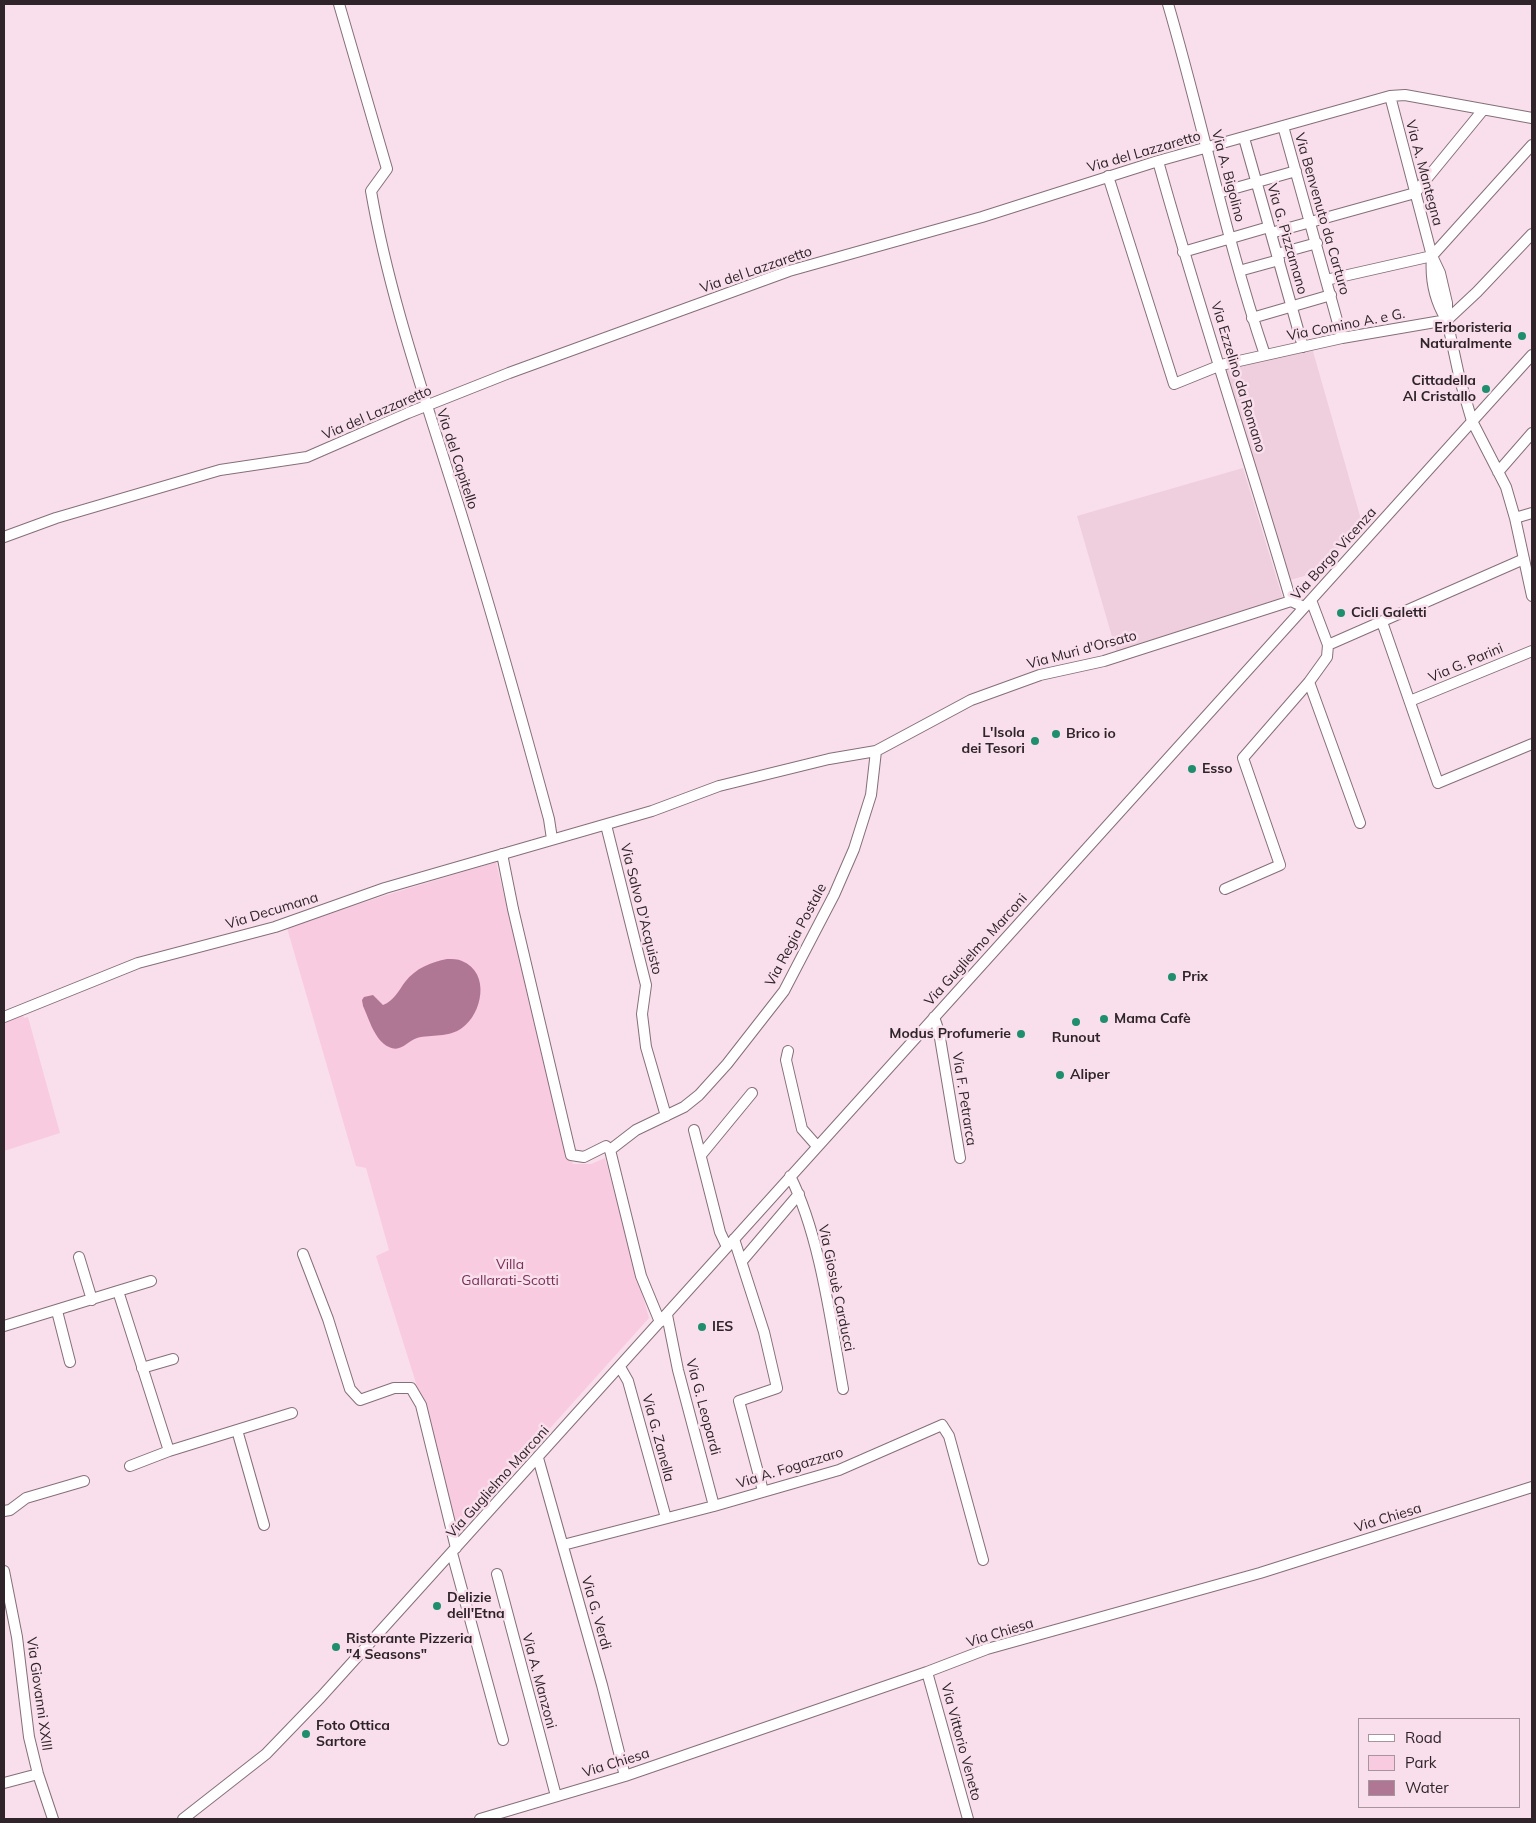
<!DOCTYPE html>
<meta charset="utf-8">
<style>
body{margin:0}
#map{position:relative;width:1536px;height:1823px;overflow:hidden;background:#f9dfeb;font-family:Mulish,sans-serif}
canvas{display:block}
.frame{position:absolute;inset:0;border:5px solid #2e2429;pointer-events:none}
.legend{position:absolute;left:1358px;top:1718px;width:162px;height:90px;box-sizing:border-box;background:#f9dfeb;border:1px solid #a8949d;margin:0;padding:6px 9px;list-style:none;font-size:15px;color:#2e2429}
.legend li{display:flex;align-items:center;gap:10px;height:25px}
.legend b{width:25px;border:1px solid #a8949d}
</style>
<div id="map">
<canvas width="1536" height="1823"></canvas>
<div class="frame"></div>
<ul class="legend">
<li><b style="height:6px;background:#fff"></b>Road</li>
<li><b style="height:14px;background:#f9cbe1"></b>Park</li>
<li><b style="height:14px;background:#af7793"></b>Water</li>
</ul>
</div>
<script>
const ctx = document.querySelector('canvas').getContext('2d');
ctx.lineJoin = 'round';
function paint(path, color) { ctx.fillStyle = color; ctx.fill(path, 'evenodd'); }
function stroke(path, color, width, dash) { ctx.strokeStyle = color; ctx.lineWidth = width; ctx.lineCap = dash ? 'butt' : 'round'; ctx.setLineDash(dash || []); ctx.stroke(path); }
function write(font, color, halo, rows, align = 'center') {
  ctx.font = font + ' Mulish,sans-serif'; ctx.lineWidth = 5; ctx.setLineDash([]); ctx.textBaseline = 'middle'; ctx.strokeStyle = halo; ctx.fillStyle = color; for (const [text, x, y, turn = 0] of rows) {
    ctx.save(); ctx.translate(x, y); ctx.rotate((+turn || 0) * Math.PI / 180); ctx.textAlign = isNaN(turn) ? turn : align; if (halo) ctx.strokeText(text, 0, 0); ctx.fillText(text, 0, 0); ctx.restore();
  }
}
const built = new Path2D(`
 M1312 348 1362 523 1318 572 1290 580 1224 369Z
 M1243 468 1282 596 1276 603 1117 654 1077 516Z`);
const green = new Path2D(`
 M496 862 565 1147 573 1164H591L605 1158 649 1318 456 1533 421 1399 376 1256 389 1250 366 1168 356 1166 287 928 380 897Z
 M22 1013 24 1018 28 1017 60 1133 4 1151V1021Z`);
const water = new Path2D(`
 M447 959C452 959 458 959 462 961 491 973 482 1014 462 1028 448 1038 432 1034 417 1038 407 1041 401 1053 389 1047 375 1041 369 1019 363 1006L362 1000 364 997 373 995 383 1005C394 1001 399 990 405 982 416 968 431 962 447 959Z`);
const minor = new Path2D(`
 M339 4 387 169 371 191C388 289 420 383 450 478 486 591 518 705 549 819L552 839
 M1168 4C1202 120 1226 240 1265 355
 M1390 96 1432 256 1440 273 1447 303V320L1460 380 1472 421 1506 487 1515 518 1532 596
 M1283 126 1342 338
 M1244 138 1303 347
 M1158 161C1199 309 1248 454 1291 601
 M1108 176 1174 384 1221 365 1342 338 1447 320 1477 292 1532 234
 M1218 193 1296 171
 M1271 233 1415 193 1483 110
 M1183 252 1269 227
 M1277 254 1317 243
 M1432 257C1430 280 1434 299 1446 319
 M1239 271 1279 260
 M1326 280 1432 256 1532 145
 M1252 318 1331 295
 M1498 472 1532 433
 M1515 518 1532 513
 M4 537 56 518 220 470 307 457 408 413 509 373 789 271 982 217 1158 161 1390 96 1405 95 1532 118
 M1311 600 1328 645 1524 559
 M1382 622 1438 783 1532 744
 M1309 682 1360 823
 M1410 701 1532 651
 M606 825 646 985 642 1014 646 1047 666 1116
 M502 854 513 909 571 1155 584 1157 606 1146 610 1150 641 1276 660 1322
 M1225 889 1280 865 1243 758 1309 682 1327 657 1328 645
 M4 1017 138 963 275 927 385 888 652 811 719 786 829 759 876 751 971 700 1040 675 1104 661 1291 601 1304 607
 M934 1017 939 1032 960 1158
 M788 1051 786 1060 802 1129 817 1146
 M694 1130 720 1232 727 1247
 M610 1150 636 1130 684 1107 699 1095 727 1064 784 991 834 895 854 849 871 795 876 751
 M701 1155 752 1093
 M790 1176C820 1235 831 1323 843 1389
 M734 1239 764 1332 777 1388 739 1401 763 1491
 M303 1254 328 1319 350 1389 360 1400 394 1388H411L421 1405 456 1548
 M79 1257 92 1300
 M742 1261 799 1194
 M118 1291 151 1281
 M57 1311 70 1362
 M667 1315 678 1370 714 1506
 M4 1326 118 1291 169 1451 292 1413
 M620 1367 628 1381 666 1518
 M142 1368 173 1359
 M237 1430 264 1525
 M538 1458 602 1685 625 1776
 M130 1466 169 1451
 M4 1511 10 1510 26 1498 84 1481
 M563 1545 714 1506 839 1470 942 1425 949 1436 983 1560
 M452 1553 503 1740
 M4 1571 17 1637 29 1737 38 1774 53 1819
 M497 1574 556 1796
 M927 1672 968 1819
 M4 1783 38 1774
 M183 1819 266 1754 321 1697 1532 355
 M480 1819 625 1776 927 1672 987 1649 1260 1573 1532 1487`);
const markers = [
 [1522,336,5,"#1f8e6d"],
 [1486,389,5,"#1f8e6d"],
 [1341,613,5,"#1f8e6d"],
 [1056,734,5,"#1f8e6d"],
 [1035,741,5,"#1f8e6d"],
 [1192,769,5,"#1f8e6d"],
 [1172,977,5,"#1f8e6d"],
 [1104,1019,5,"#1f8e6d"],
 [1076,1022,5,"#1f8e6d"],
 [1021,1034,5,"#1f8e6d"],
 [1060,1075,5,"#1f8e6d"],
 [702,1327,5,"#1f8e6d"],
 [437,1606,5,"#1f8e6d"],
 [336,1647,5,"#1f8e6d"],
 [306,1734,5,"#1f8e6d"]
];
const streetNames = [
 ["Via del Lazzaretto",1144,152,-16],
 ["Via A. Mantegna",1424,173,75],
 ["Via A. Bigolino",1228,176,75],
 ["Via Benvenuto da Carturo",1322,214,74],
 ["Via G. Pizzamano",1287,239,74],
 ["Via del Lazzaretto",756,270,-19],
 ["Via Comino A. e G.",1346,325,-11],
 ["Via Ezzelino da Romano",1238,377,73],
 ["Via del Lazzaretto",377,413,-23],
 ["Via del Capitello",457,459,72],
 ["Via Borgo Vicenza",1334,554,-48],
 ["Via Muri d'Orsato",1082,650,-15],
 ["Via G. Parini",1466,663,-23],
 ["Via Salvo D'Acquisto",641,909,76],
 ["Via Decumana",272,911,-17],
 ["Via Regia Postale",796,935,-62],
 ["Via Guglielmo Marconi",976,950,-48],
 ["Via F. Petrarca",964,1099,81],
 ["Via Giosuè Carducci",836,1288,78],
 ["Via G. Leopardi",703,1407,75],
 ["Via G. Zanella",658,1438,75],
 ["Via A. Fogazzaro",790,1468,-17],
 ["Via Guglielmo Marconi",498,1482,-48],
 ["Via Chiesa",1388,1518,-17],
 ["Via G. Verdi",596,1613,74],
 ["Via Chiesa",1000,1633,-17],
 ["Via A. Manzoni",539,1681,75],
 ["Via Giovanni XXIII",39,1694,82],
 ["Via Vittorio Veneto",961,1742,75],
 ["Via Chiesa",616,1763,-17]
];
const poiNames = [
 ["Erboristeria",1512,328,"right"],
 ["Naturalmente",1512,344,"right"],
 ["Cittadella",1476,381,"right"],
 ["Al Cristallo",1476,397,"right"],
 ["Cicli Galetti",1351,613],
 ["L'Isola",1025,733,"right"],
 ["dei Tesori",1025,749,"right"],
 ["Brico io",1066,734],
 ["Esso",1202,769],
 ["Prix",1182,977],
 ["Mama Cafè",1114,1019],
 ["Modus Profumerie",1011,1034,"right"],
 ["Runout",1076,1038,"center"],
 ["Aliper",1070,1075],
 ["IES",712,1327],
 ["Delizie",447,1598],
 ["dell'Etna",447,1614],
 ["Ristorante Pizzeria",346,1639],
 ["\"4 Seasons\"",346,1655],
 ["Foto Ottica",316,1726],
 ["Sartore",316,1742]
];
const parkNames = [
 ["Villa",510,1265],
 ["Gallarati-Scotti",510,1281]
];
paint(built, '#efcfdd');
paint(green, '#f9cbe1');
paint(water, '#af7793');
stroke(minor, '#856f79', 12);
stroke(minor, '#fff', 10);
for (const [x, y, r, color] of markers) { const dot = new Path2D(); dot.arc(x, y, r, 0, 2 * Math.PI); ctx.fillStyle = color; ctx.fill(dot); stroke(dot, '#f9dfeb', 2); }
write('14px', '#2e2429', '#f9dfeb', streetNames);
write('bold 14px', '#2e2429', '#f9dfeb', poiNames, 'left');
write('14px', '#773058', '#f9dfeb', parkNames);
</script>
